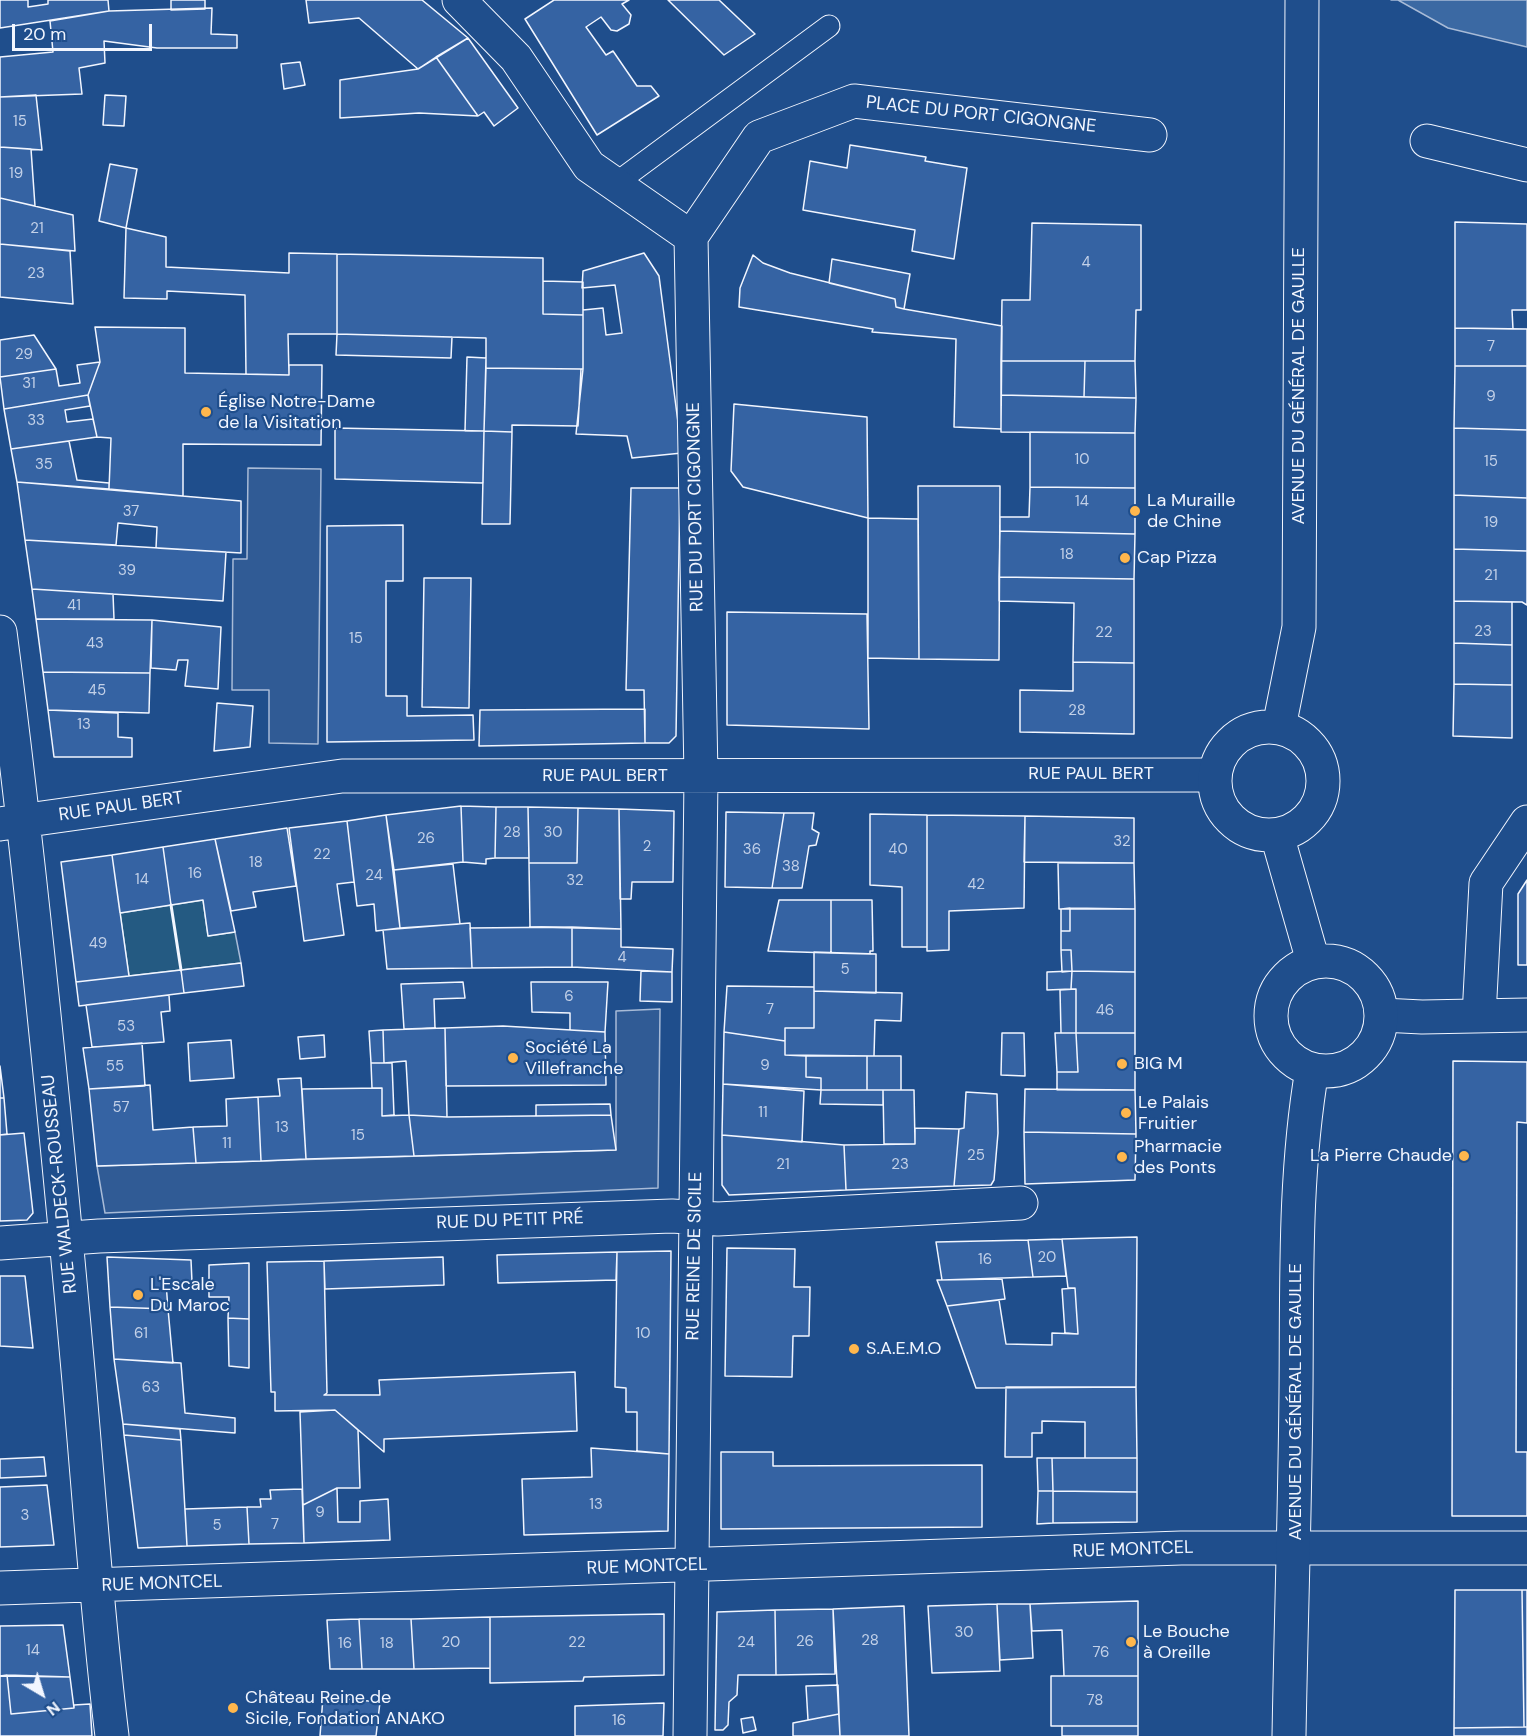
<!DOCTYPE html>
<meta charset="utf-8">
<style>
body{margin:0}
#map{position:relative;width:1527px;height:1736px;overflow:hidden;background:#1f4e8c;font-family:"DM Sans",sans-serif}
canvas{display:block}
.north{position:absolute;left:12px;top:1664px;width:60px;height:60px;-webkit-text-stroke:4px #1f4e8c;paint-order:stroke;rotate:142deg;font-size:16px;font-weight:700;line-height:24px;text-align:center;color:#f2f6ff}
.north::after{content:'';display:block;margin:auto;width:21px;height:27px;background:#f2f6ff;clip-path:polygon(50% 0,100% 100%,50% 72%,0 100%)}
.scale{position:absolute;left:12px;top:24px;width:140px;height:27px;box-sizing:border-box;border:3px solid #f2f6ff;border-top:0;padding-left:8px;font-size:18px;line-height:21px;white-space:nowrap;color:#f2f6ff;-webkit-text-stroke:4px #1f4e8c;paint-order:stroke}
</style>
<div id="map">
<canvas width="1527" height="1736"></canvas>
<div class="north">N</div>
<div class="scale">20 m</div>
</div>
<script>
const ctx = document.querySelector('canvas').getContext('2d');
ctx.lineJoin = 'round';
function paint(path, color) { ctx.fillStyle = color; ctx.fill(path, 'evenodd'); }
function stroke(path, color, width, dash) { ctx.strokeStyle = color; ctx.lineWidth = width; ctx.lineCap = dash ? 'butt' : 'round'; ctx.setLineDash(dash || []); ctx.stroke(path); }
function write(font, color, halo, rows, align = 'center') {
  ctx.font = font + ' "DM Sans",sans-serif'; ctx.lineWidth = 4.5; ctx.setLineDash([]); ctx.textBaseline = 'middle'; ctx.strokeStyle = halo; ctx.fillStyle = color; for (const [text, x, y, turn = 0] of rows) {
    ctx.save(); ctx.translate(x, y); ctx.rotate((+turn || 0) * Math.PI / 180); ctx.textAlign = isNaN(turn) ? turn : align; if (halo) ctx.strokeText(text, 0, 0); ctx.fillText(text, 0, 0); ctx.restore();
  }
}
const green = new Path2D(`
 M203 900 208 936 235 932 241 963 129 976 120 913Z`);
const parking = new Path2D(`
 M248 468 321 469 318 744 269 743V690H232L233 559H247Z
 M660 1009 658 1188 105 1213 97 1166 616 1150V1011Z`);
const water = new Path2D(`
 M1391 0H1527V47L1448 28 1398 0Z`);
const building = new Path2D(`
 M0 0H28V7L48 4V0H108L109 11 0 28Z
 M171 0H205V9L171 10Z
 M306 0H422L468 38 418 69 359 18 309 23Z
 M554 0H629L622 4 631 15 629 24 617 31 611 30 601 17 586 27 606 55 613 51 637 86H651L659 96 597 135 525 19Z
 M668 0H719L755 34 724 55Z
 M212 8 211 34 237 35V48H157L104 41 105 63 79 68 82 94 0 97V57L53 52 50 21 109 11Z
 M468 38 518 108 494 126 484 112 478 116 436 57Z
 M436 57 478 116 419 113 340 118V80L418 69Z
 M300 62 305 85 284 89 281 64Z
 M36 95 42 150 0 147V97Z
 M105 95 126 96 124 126 103 125Z
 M850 145 926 157 925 161 967 168 954 259 912 251 915 230 803 210 810 161 847 168Z
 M0 147 31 149 35 206 0 198Z
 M110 164 137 169 126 228 99 221Z
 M0 198 73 215 75 251 0 244Z
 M1455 222 1527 224V310H1512L1513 329 1455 328Z
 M1032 223 1141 225V310H1136L1135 361H1001L1002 300H1030Z
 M126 228 166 237V267L289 273V253L337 254V334H288L289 375 246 374 245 295 167 291V299L124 298Z
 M0 244 70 251 73 304 0 297Z
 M644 253 659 276 682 453 632 458 627 436 576 434 583 369V310L603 308 606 335 622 333 615 285 582 288 583 271Z
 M337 254 543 258V314L583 315V369L486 368V338L337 334Z
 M753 255 763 263 790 273 895 299 896 307 904 309 1002 326 1001 429 954 427 956 339 872 332 873 329 739 307 740 288Z
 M832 259 910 274 904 309 896 307 895 299 829 283Z
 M543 281 583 282V315L543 314Z
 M95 327 185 328V373L289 375V365H322L321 445 183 444V496L109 489 111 438 97 437 88 395 100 362Z
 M1455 328 1527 329V366H1455Z
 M337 334 452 337 451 358 336 355Z
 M34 335 56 369 0 377V340Z
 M467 357 486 358 484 431H465Z
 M1001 361H1085L1084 397 1001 395Z
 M1085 361H1135L1136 398 1084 397Z
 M100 362 88 395 4 409 0 377 56 369 59 386 80 383 77 365Z
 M1455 366H1527V430L1454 428Z
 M486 368 581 369 578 426 512 425V432L484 431Z
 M88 395 90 406 65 410 67 422 93 419 97 437 11 449 4 409Z
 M1001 395 1136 398 1135 433 1001 432Z
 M734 404 867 417 868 518 743 487 731 471Z
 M335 428 484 431 483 483 335 479Z
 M1454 428 1527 430V498L1454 495Z
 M484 431 512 432 510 524H482Z
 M1030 432 1135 433V488L1030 487Z
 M69 441 77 480 109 483V489L17 482 11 449Z
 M17 482 241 501V553L156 548 157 527 118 523 116 545 25 540Z
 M918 486H1000L999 660 919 659Z
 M1030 487 1135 488V534L1000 531V517H1029Z
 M631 488H680L676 736 669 743H645L644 690H626Z
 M1454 495 1527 498V551L1454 549Z
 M868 518 918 519 919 659 868 658Z
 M403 525V581H386V696H407V716L473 715 474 740 327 742V526Z
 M1000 531 1135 534 1134 579 999 577Z
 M25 540 226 552 223 601 32 589Z
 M1454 549 1527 551V605L1522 602 1454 601Z
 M999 577 1134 579V663L1073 662 1074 603 999 601Z
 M424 578H471L469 708 422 707Z
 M32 589 113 594 114 619H36Z
 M1454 601 1512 602V645L1454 643Z
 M727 612 867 614 869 729 727 725Z
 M36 619 152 620 150 673 43 672Z
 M152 620 221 627 218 689 185 686 188 660H178L176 670 151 668Z
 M1454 643 1512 645V685L1454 684Z
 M1073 662 1134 663V734L1020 732V690L1073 691Z
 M43 672 150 673 149 713 48 710Z
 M1454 684 1512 685V738L1453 736Z
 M217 703 253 706 250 747 214 751Z
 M645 709V743L479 746 480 710Z
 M48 710 118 713V737L132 738V757H54Z
 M461 806 496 807 495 858 486 859V864L463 862Z
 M461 806 463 862 394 870 386 815Z
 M496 807H528L529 858H495Z
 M528 807 578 808 577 863H529Z
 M578 808 619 809 621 929 530 927 529 863H577Z
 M619 809 674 811 673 882H632L631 899H620Z
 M726 812 784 813 772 888 725 887Z
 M784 813H814L812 829 819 833 816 845 809 846 802 888H772Z
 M870 814 927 815V947H902V887L870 885Z
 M386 815 400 928 376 931 374 904 357 906 347 821Z
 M927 815 1025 816 1024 908 949 911V950L927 951Z
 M1025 816 1134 818V863L1024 862Z
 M347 821 354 882 337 884 344 935 304 941 289 828Z
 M287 828 296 886 253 892 256 907 231 911 215 839Z
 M215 839 235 932 208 936 203 900 171 905 163 847Z
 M163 847 171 905 120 913 112 855Z
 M112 855 129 976 76 982 61 862Z
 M1058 863H1134L1135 909H1059Z
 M453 864 460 924 400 928 394 870Z
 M1527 880V965H1518V894Z
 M779 900H831V953L768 951Z
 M831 900H872L873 951H870V954L831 953Z
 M1070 908V931H1061V909Z
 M1070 908 1135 909V972L1072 971 1071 950H1061V931H1070Z
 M470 923 472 968 387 969 383 930Z
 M572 927V967L472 968 470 928Z
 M572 927 621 929V947L673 949 672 972 572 967Z
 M1061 950H1071L1072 971 1062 972Z
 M814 952 876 954V993L814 991Z
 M241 963 244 986 184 993 181 970Z
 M181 970 184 993 79 1006 76 982Z
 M641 971 672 972V1002L640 1001Z
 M1072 971 1135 972V1033H1076V989H1071Z
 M1072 971 1071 989 1047 990V972Z
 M463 982 465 998 434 999 435 1028 404 1029 401 984Z
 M531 982H608L605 1032 570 1030V1013L532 1012Z
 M727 986 814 987V1028H785V1041L724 1032Z
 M1076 989V1033H1061L1060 990Z
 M814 991 902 993 901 1021 875 1020 874 1056 785 1055V1028H814Z
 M169 995 170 1011 161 1012 164 1042 92 1047 86 1005Z
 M503 1026 605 1032 606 1085 446 1086 445 1028Z
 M445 1028 447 1117 409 1115 406 1061 384 1063 383 1030Z
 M383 1030 384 1063H371L369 1031Z
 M724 1032 785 1041V1055L806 1056V1077L821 1078V1090L723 1084Z
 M1002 1033H1024L1025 1076 1001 1075Z
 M1055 1033H1076L1078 1072H1057Z
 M1076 1033H1135V1090H1057V1072H1078Z
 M324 1035 325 1057 300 1059 298 1037Z
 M231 1040 234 1078 190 1081 188 1043Z
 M142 1043 145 1086 89 1089 83 1048Z
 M806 1056H867V1090H821V1078L806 1077Z
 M867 1056H901V1090H867Z
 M1453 1061 1527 1062V1123L1517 1122 1516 1452H1527V1516H1452Z
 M371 1063H392L394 1115 382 1116V1088H372Z
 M0 1066 4 1098H0Z
 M301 1078 306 1159 261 1161 258 1097 280 1096 278 1079Z
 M723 1084 804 1091 802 1142 722 1135Z
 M150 1085 153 1130 193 1127 196 1163 97 1166 89 1089Z
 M382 1088V1116L409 1115 414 1156 306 1159 302 1089Z
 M1025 1089 1135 1090 1136 1134 1024 1132Z
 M821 1090H883V1105L820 1104Z
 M883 1090H914L915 1144H884Z
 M966 1092 997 1094 998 1133 994 1180 991 1185 954 1186 959 1129 964 1128Z
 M258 1097 261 1161 196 1163 193 1127 227 1126 226 1099Z
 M0 1098H4L7 1134 0 1135Z
 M610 1104 611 1115 536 1116V1105Z
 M409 1115 447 1117 611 1115 616 1150 414 1156Z
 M915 1128 959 1129 954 1186 846 1190 844 1145 915 1144Z
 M1024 1132 1136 1134 1135 1180 1025 1184Z
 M24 1133 33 1213 27 1220 0 1221V1135Z
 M722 1135 844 1145 846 1190 729 1195 722 1185Z
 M1137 1237 1136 1387 976 1388 947 1306 999 1300 1006 1344 1052 1345V1333L1078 1334 1075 1288H1068L1062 1239Z
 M1062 1239 1066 1276 1033 1277 1028 1240Z
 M1028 1240 1033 1277 942 1280 936 1242Z
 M727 1248 795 1249 794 1287H810L809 1336H793L792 1377 725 1376Z
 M671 1251 669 1454 637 1451V1412H626V1388L615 1387 617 1252Z
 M617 1252 616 1280 498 1283 497 1255Z
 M107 1257 191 1260 192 1282 166 1283 168 1309 110 1307Z
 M443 1257 444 1285 325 1289 324 1261Z
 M324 1261 327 1393 324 1395H380L379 1380 575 1372 577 1431 384 1439V1452L335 1410 275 1411V1392H271L267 1262Z
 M249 1263V1319L228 1318 229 1297H209V1265Z
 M0 1276H25L33 1348 0 1346Z
 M1002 1279 1005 1299 947 1306 937 1280Z
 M1075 1288 1078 1334 1065 1333 1062 1289Z
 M110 1307 168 1309 173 1363 114 1359Z
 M228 1318 249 1319V1368L229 1366Z
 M114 1359 181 1363 185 1413 235 1418V1433L123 1424Z
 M1006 1387H1136L1137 1458H1085V1422L1042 1421V1433H1032V1457H1005Z
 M335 1410 358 1430 360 1488H337L303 1505 300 1412Z
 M123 1424 180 1429 181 1440 124 1435Z
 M124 1435 181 1440 187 1546 138 1548Z
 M591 1448 669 1454 668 1531 524 1535 522 1479 592 1477Z
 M721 1452H773V1466L982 1465V1527L721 1529Z
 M44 1457 46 1476 0 1478V1459Z
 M1037 1458H1052L1053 1491H1038Z
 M1052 1458H1137V1492L1053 1491Z
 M47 1485 54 1545 0 1547V1487Z
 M337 1488 338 1522H360V1501L388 1499 390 1540 304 1543 303 1505Z
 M302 1489 304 1543 249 1544 247 1507H261L260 1499H271L270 1490Z
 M1038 1491H1053V1523L1037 1524Z
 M1053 1491 1137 1492V1522L1053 1523Z
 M247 1507 249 1544 187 1546 185 1509Z
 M1455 1590H1522L1524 1727 1454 1728Z
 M1522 1590H1527V1727H1524Z
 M1138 1601V1676H1064L1062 1630 1032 1631 1030 1604Z
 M997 1604H1030L1033 1658 1000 1660Z
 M997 1604 1000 1671 932 1673 928 1606Z
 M904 1606 909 1736H840L833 1609Z
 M833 1609 835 1674 776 1675 775 1610Z
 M775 1610 776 1675H738L737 1695 729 1702 728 1725 723 1730H715L717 1612Z
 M664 1614V1675L584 1677 583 1681 490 1683V1617Z
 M490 1617V1668L414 1669 411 1619Z
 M359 1619H411L414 1669H362Z
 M359 1619 362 1669H330L327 1620Z
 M63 1625 70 1677 0 1676V1626Z
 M7 1675 11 1714 74 1708V1705L90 1704 92 1736H0V1676Z
 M7 1675 70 1677 74 1708 11 1714Z
 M1051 1676H1138V1726H1051Z
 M838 1685 839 1714 808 1720 806 1686Z
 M323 1697 380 1702 376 1736H320Z
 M664 1703 663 1736H575V1706Z
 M839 1714 840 1736H793V1723Z
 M753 1717 756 1730 743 1733 741 1719Z
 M1062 1726H1138V1736H1062Z
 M1524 1727H1527V1736H1454V1728Z`);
const service = new Path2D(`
 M615 184 829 26`);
const minor = new Path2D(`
 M459 0 516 58 589 166 691 237
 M1427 141 1527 165
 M691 237 759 137 854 101 1150 135
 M0 632C32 877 56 1124 78 1370 89 1492 97 1614 112 1736
 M0 824 342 776 1214 775
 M1382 1015 1422 1017 1527 1015
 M1479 1016 1486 883 1527 822
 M0 1243 99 1236 672 1216 718 1219 1021 1203
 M0 1588 1181 1548H1527
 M690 1736 701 776 691 237`);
const secondary = new Path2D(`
 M1215 781a54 54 0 1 1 108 0a54 54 0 1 1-108 0Z
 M1279 727 1299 627 1302 0
 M1277 835 1313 961
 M1271 1016a55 55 0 1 1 110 0a55 55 0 1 1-110 0Z
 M1289 1736C1291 1621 1295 1506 1296 1391 1297 1283 1294 1176 1312 1070`);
const wall = new Path2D(`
 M171 905 181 970`);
const markers = [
 [206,412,6,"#ffb74d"],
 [1135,511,6,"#ffb74d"],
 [1125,558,6,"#ffb74d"],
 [513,1058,6,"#ffb74d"],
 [1122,1064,6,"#ffb74d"],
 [1126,1113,6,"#ffb74d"],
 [1464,1156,6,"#ffb74d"],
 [1122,1157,6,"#ffb74d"],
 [138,1295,6,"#ffb74d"],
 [854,1349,6,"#ffb74d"],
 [1131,1642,6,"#ffb74d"],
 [233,1708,6,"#ffb74d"]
];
const numberNames = [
 ["15",20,122],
 ["19",16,174],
 ["21",37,229],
 ["4",1086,263],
 ["23",36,274],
 ["7",1491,347],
 ["29",24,355],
 ["31",29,384],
 ["9",1491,397],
 ["33",36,421],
 ["10",1082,460],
 ["15",1491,462],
 ["35",44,465],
 ["14",1082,502],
 ["37",131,512],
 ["19",1491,523],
 ["18",1067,555],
 ["39",127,571],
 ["21",1491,576],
 ["41",74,606],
 ["23",1483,632],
 ["22",1104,633],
 ["15",356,639],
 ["43",95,644],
 ["45",97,691],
 ["28",1077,711],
 ["13",84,725],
 ["28",512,833],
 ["30",553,833],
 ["26",426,839],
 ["32",1122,842],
 ["2",647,847],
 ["36",752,850],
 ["40",898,850],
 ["22",322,855],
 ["18",256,863],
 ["38",791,867],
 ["16",195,874],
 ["24",374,876],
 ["14",142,880],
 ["32",575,881],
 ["42",976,885],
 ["49",98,944],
 ["4",622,958],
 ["5",845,970],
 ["6",569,997],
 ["7",770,1010],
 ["46",1105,1011],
 ["53",126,1027],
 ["9",765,1066],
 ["55",115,1067],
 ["57",121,1108],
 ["11",763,1113],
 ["13",282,1128],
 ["15",358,1136],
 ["11",227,1144],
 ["25",976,1156],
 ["21",783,1165],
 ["23",900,1165],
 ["20",1047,1258],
 ["16",985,1260],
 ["61",141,1334],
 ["10",643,1334],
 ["63",151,1388],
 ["13",596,1505],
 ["9",320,1513],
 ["3",25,1516],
 ["7",275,1525],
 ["5",217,1526],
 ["30",964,1633],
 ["28",870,1641],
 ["26",805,1642],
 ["20",451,1643],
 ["22",577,1643],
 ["24",746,1643],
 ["16",345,1644],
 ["18",387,1644],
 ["14",33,1651],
 ["76",1101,1653],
 ["78",1095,1701],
 ["16",619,1721]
];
const streetNames = [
 ["PLACE DU PORT CIGONGNE",981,115,6],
 ["AVENUE DU GÉNÉRAL DE GAULLE",1299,386,-90],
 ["RUE DU PORT CIGONGNE",696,507,-91],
 ["RUE PAUL BERT",1091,774],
 ["RUE PAUL BERT",605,776],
 ["RUE PAUL BERT",121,807,-8],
 ["RUE WALDECK-ROUSSEAU",60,1184,-96],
 ["RUE DU PETIT PRÉ",510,1221,-2],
 ["RUE REINE DE SICILE",695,1256,-89],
 ["AVENUE DU GÉNÉRAL DE GAULLE",1296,1402,-90],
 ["RUE MONTCEL",1133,1550,-2],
 ["RUE MONTCEL",647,1567,-2],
 ["RUE MONTCEL",162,1584,-2]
];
const poiNames = [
 ["Église Notre-Dame",218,402],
 ["de la Visitation",218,423],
 ["La Muraille",1147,501],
 ["de Chine",1147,522],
 ["Cap Pizza",1137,558],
 ["Société La",525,1048],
 ["Villefranche",525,1069],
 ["BIG M",1134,1064],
 ["Le Palais",1138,1103],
 ["Fruitier",1138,1124],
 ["Pharmacie",1134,1147],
 ["des Ponts",1134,1168],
 ["La Pierre Chaude",1452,1156,"right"],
 ["L'Escale",150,1285],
 ["Du Maroc",150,1306],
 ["S.A.E.M.O",866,1349],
 ["Le Bouche",1143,1632],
 ["à Oreille",1143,1653],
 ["Château Reine de",245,1698],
 ["Sicile, Fondation ANAKO",245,1719]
];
paint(green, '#245a82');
stroke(green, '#a8bbd7', 1.5);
paint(parking, '#305b95');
stroke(parking, '#a8bbd7', 1.5);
paint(water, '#3b69a3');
stroke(water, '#a8bbd7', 1.5);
paint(building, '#3563a3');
stroke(building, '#f2f6ff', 1.5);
stroke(service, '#f2f6ff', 23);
stroke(minor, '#f2f6ff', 35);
stroke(secondary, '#f2f6ff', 35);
stroke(service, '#1f4e8c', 21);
stroke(minor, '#1f4e8c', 33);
stroke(secondary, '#1f4e8c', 33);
stroke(wall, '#f2f6ff', 3);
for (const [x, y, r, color] of markers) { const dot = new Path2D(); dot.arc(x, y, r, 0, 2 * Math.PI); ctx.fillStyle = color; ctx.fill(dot); stroke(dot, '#1f4e8c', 2); }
write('15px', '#c3d1e8', null, numberNames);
write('18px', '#f2f6ff', '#1f4e8c', streetNames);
write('18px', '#f2f6ff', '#1f4e8c', poiNames, 'left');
</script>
